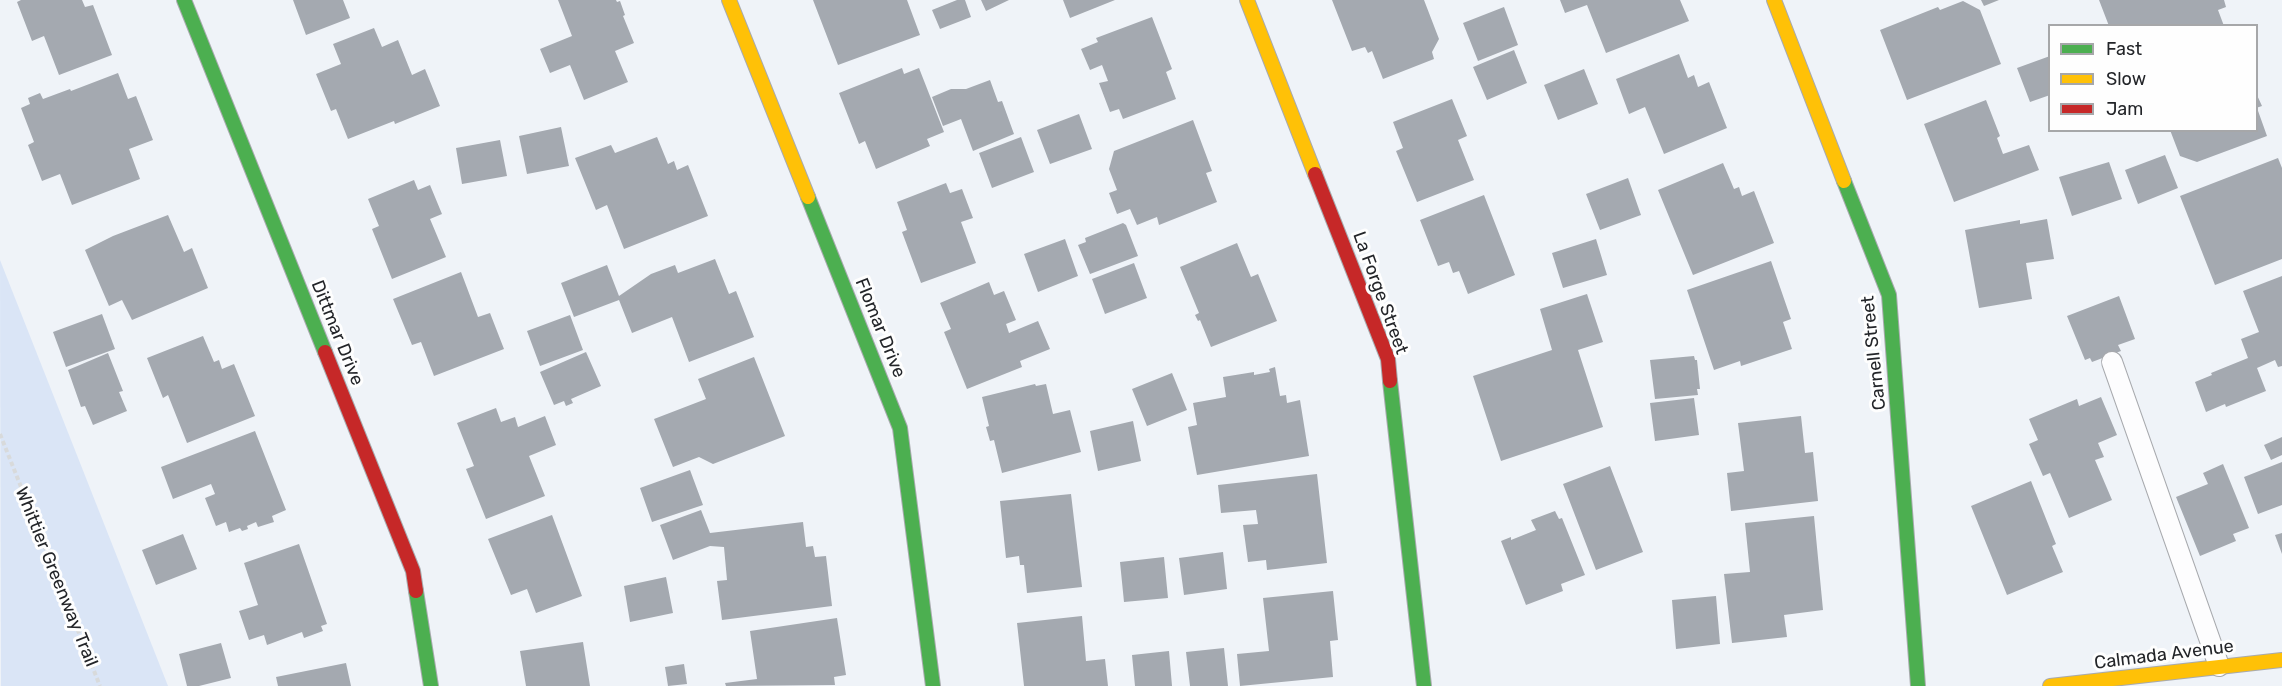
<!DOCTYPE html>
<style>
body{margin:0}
#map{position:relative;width:2282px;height:686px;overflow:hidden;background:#eff3f8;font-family:Rubik,sans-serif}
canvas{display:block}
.legend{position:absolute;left:2048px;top:24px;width:210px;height:108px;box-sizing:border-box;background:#fefefe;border:2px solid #a6a7a9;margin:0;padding:8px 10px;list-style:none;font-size:18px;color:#232529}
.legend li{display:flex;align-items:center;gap:12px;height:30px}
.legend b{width:30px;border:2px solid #a6a7a9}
</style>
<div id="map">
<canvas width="2282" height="686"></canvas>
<ul class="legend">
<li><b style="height:8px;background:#4caf50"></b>Fast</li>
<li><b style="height:8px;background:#ffc107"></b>Slow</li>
<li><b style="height:8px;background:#c62828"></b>Jam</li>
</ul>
</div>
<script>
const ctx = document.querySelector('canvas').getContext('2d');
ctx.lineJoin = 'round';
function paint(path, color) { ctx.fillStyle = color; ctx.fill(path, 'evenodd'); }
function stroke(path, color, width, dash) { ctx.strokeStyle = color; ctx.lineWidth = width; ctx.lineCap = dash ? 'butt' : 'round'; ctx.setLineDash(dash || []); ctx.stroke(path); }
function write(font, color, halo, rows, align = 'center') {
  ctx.font = font + ' Rubik,sans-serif'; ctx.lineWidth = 6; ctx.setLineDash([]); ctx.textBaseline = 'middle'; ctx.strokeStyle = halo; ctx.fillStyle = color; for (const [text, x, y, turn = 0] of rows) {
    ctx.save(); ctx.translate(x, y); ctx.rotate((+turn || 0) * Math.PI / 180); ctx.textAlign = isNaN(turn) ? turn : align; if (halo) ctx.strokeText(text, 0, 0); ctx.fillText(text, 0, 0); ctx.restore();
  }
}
const green = new Path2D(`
 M0 260 168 686H1Z`);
const building = new Path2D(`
 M21 0H82L85 7 93 5 112 55 59 75 44 36 32 41 17 2Z
 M293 0H343L350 18 306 35Z
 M558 0H616L617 2 620 1 625 15 623 16 634 43 615 51 628 82 584 100 570 65 550 73 540 49 572 36Z
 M813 0H907L920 35 838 65Z
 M957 0H965L971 17 940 29 932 10Z
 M981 0H1009L986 11Z
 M1063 0H1115L1070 18Z
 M1332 0H1424L1439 39 1432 52 1434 59 1383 79 1372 51 1368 53 1365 47 1352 51Z
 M1560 0H1680L1689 21 1606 53 1587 5 1565 13Z
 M1981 0H1999L1984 6Z
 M2099 0H2224L2226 7 2218 10 2224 26H2109Z
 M1963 1 1980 10 2001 64 1907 100 1880 30 1938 7 1940 10Z
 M1504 7 1518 45 1478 61 1463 23Z
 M1152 17 1172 69 1166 72 1176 99 1123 119 1119 109 1110 112 1099 83 1108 81 1102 65 1090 70 1081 49 1098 42 1096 38Z
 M374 28 382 47 398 40 412 75 425 69 440 106 395 124 394 121 348 139 336 109 331 111 316 74 341 64 333 44Z
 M1514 50 1527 83 1487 100 1473 67Z
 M1679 54 1688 78 1694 75 1698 87 1709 82 1727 128 1664 154 1645 107 1629 114 1616 79Z
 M2050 56V95L2030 102 2017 68Z
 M902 68 904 74 919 68 944 132 927 139 930 146 876 169 865 141 859 144 839 93Z
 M1584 69 1598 104 1558 120 1544 85Z
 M118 73 128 99 136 96 153 140 129 149 140 179 72 205 60 174 42 181 28 145 34 142 21 108 30 104 28 98 40 93 43 99 70 89 71 91Z
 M990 80 998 102 1002 101 1014 134 973 151 961 119 943 126 932 97 951 89H966Z
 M2256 93 2262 106 2256 108Z
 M1452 99 1467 136 1458 140 1474 180 1417 202 1396 151 1403 148 1393 122Z
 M1986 100 2000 136 1997 138 2003 154 2029 145 2039 170 1954 202 1924 124Z
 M2257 108 2267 136 2197 162 2180 156 2170 130H2256Z
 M1079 114 1092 149 1050 164 1037 130Z
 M1193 120 1212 171 1206 173 1217 202 1159 225 1157 217 1137 225 1130 209 1117 214 1109 193 1117 190 1109 169 1114 151Z
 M561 127 569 166 527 174 519 136Z
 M657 137 668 164 674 161 677 170 688 165 708 216 624 249 607 205 596 210 575 158 611 145 615 153Z
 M1021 137 1034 172 992 188 979 153Z
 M500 140 507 176 462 184 456 148Z
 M2165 155 2178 188 2138 204 2125 170Z
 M2278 158 2282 168V259L2215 285 2180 196Z
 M2109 162 2122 199 2072 216 2059 177Z
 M1723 163 1734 189 1739 187 1742 196 1754 191 1774 243 1693 275 1658 190Z
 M1628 178 1641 215 1600 230 1586 194Z
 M414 180 418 190 430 185 442 214 430 219 446 257 392 279 372 229 379 226 368 199Z
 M946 183 950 193 962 189 973 218 961 222 976 263 921 283 902 232 907 230 897 202Z
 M1484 195 1515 275 1468 294 1459 271 1453 273 1449 262 1438 266 1420 220Z
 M168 215 184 252 192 248 208 288 132 320 122 300 109 306 85 250 113 236Z
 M2047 219 2054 259 2026 263 2032 299 1979 308 1965 230 2020 220V224Z
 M1123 223 1126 225 1138 256 1090 274 1078 245 1086 242 1085 238Z
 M1065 239 1078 276 1038 292 1024 254Z
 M1596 239 1607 275 1563 288 1552 253Z
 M1237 243 1251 277 1258 274 1277 321 1211 347 1200 320 1198 321 1195 315 1199 313 1180 267Z
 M715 259 729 294 736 291 754 337 689 362 672 317 632 333 619 300 574 317 561 283 607 265 619 296 651 274 675 265 678 273Z
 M1771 261 1791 319 1783 322 1792 349 1741 366 1740 361 1714 370 1687 290Z
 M1134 263 1147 298 1105 314 1092 279Z
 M461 272 478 317 490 313 504 349 434 376 421 342 412 345 393 299Z
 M2282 276V366L2278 367 2275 360 2257 368 2266 391 2226 407 2225 404 2206 412 2195 382 2212 375 2211 373 2248 358 2241 339 2259 332 2243 291Z
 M989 282 994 295 1004 291 1016 320 1006 324 1009 333 1038 321 1050 349 1020 361 1022 367 967 389 944 332 951 329 940 303Z
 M1587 294 1603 342 1578 350 1603 427 1501 461 1473 376 1552 350 1540 309Z
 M2119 296 2135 339 2118 345 2121 351 2092 362 2090 358 2085 360 2067 316Z
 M102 314 115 349 66 367 53 332Z
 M570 315 583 350 540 366 527 331Z
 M203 336 214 362 219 360 222 369 234 364 255 416 187 443 168 395 163 398 147 358Z
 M586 352 601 386 571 399 573 403 566 406 564 401 554 405 540 372Z
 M108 353 123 391 119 392 127 411 93 425 85 406 81 407 68 370Z
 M1694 356 1695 360H1697L1700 389H1697L1698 395 1655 399 1650 360Z
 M754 357 785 436 713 464 699 457 673 467 654 419 706 399 698 379Z
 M1275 367 1280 396 1286 395 1287 403 1300 400 1309 456 1197 475 1188 427 1197 425 1193 403 1226 397 1223 377 1254 372V375L1270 372 1269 369Z
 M1172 373 1187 410 1147 426 1132 389Z
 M1035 384 1036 386 1046 384 1053 414 1070 410 1081 452 1002 473 994 440 990 441 986 427 989 426 982 397Z
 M2101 397 2117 435 2098 443 2104 457 2095 460 2112 500 2069 518 2050 473 2043 476 2029 444 2038 440 2029 419 2077 399 2079 406Z
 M1694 398 1699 435 1655 441 1650 403Z
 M496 408 501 422 515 417 518 427 545 416 556 445 529 456 545 496 486 519 466 469 474 466 457 423Z
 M1801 416 1805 453 1813 452 1818 501 1731 511 1727 473 1744 471 1738 423Z
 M1133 421 1141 461 1098 471 1090 431Z
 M255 431 286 510 272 516 274 522 258 527 256 522 247 526 248 529 242 531 240 528 229 532 226 522 216 526 205 498 215 494 211 484 173 499 161 467Z
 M2282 437V455L2271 460 2264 445Z
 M2282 462V505L2258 514 2244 477Z
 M2223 464 2249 528 2233 534 2236 541 2200 556 2176 497 2208 484 2203 473Z
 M1610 466 1643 552 1596 570 1563 484Z
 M690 470 703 505 652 522 640 488Z
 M1317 474 1327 563 1267 570 1266 560 1248 562 1243 525 1258 524 1256 510 1221 513 1218 485Z
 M2031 481 2056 544 2052 546 2063 572 2007 595 1971 506Z
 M1071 494 1082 587 1027 593 1024 565H1020L1019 556 1006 558 1000 501Z
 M701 510 710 533 803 522 806 547 813 546 815 557 826 556 832 606 722 620 717 581 727 580 724 547 710 546 673 560 660 525Z
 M1555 511 1559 519 1562 518 1585 575 1561 584 1563 591 1526 605 1501 541 1511 537V540L1536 530 1531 520Z
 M552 515 582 596 536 613 527 589 511 595 488 539Z
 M1814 516 1823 610 1784 615 1787 637 1732 643 1724 574 1750 572 1745 523Z
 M2282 533V554L2275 535Z
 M183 534 197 569 156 585 142 550Z
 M299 544 327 624 321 626 323 631 304 638 302 632 267 645 264 635 249 640 239 611 258 605 244 563Z
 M1223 552 1227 589 1184 595 1179 558Z
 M1164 557 1168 598 1124 602 1120 562Z
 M666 577 673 613 630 622 624 586Z
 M1333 591 1338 640 1330 641 1333 677 1240 686 1237 654 1269 651 1263 598Z
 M1716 596 1720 644 1676 649 1672 600Z
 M1082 616 1086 661 1105 659 1108 686H1024L1017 623Z
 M837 618 846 675 834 677 835 685 726 686 725 683 757 679 750 631Z
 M583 642 590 686H526L520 651Z
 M221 643 231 678 199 686H187L179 654Z
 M1224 648 1228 686H1190L1186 652Z
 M1169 651 1172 686H1135L1132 655Z
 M346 663 351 686H278L276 677Z
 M684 664 687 684 668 686 665 667Z`);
const path = new Path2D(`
 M0 434 100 686`);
const lane = new Path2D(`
 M2112 362 2219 666`);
const fast = new Path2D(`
 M184 0 325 352
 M1844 181 1889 295 1918 686
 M808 197 900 428 933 686
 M1390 381 1424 686
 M416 591 431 686`);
const slow = new Path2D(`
 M729 0 808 197
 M1247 0 1315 174
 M1774 0 1844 181
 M2050 686 2282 660`);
const jam = new Path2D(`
 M1315 174 1388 359 1390 381
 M325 352 413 571 416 591`);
const streetNames = [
 ["La Forge Street",1380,293,70],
 ["Flomar Drive",880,328,68],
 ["Dittmar Drive",337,333,68],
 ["Carnell Street",1874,353,-96],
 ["Whittier Greenway Trail",56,577,68],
 ["Calmada Avenue",2164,655,-7]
];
paint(green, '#dae5f6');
paint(building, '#a4a9b0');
stroke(lane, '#a8aaae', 22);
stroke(fast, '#a8aaae', 16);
stroke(slow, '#a8aaae', 16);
stroke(jam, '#a8aaae', 16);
stroke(path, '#d8dadb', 4, [4.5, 3]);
stroke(lane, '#fdfdfe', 20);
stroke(fast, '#4caf50', 14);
stroke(slow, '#ffc107', 14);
stroke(jam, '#c62828', 14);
write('18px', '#232529', '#fefefe', streetNames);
</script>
